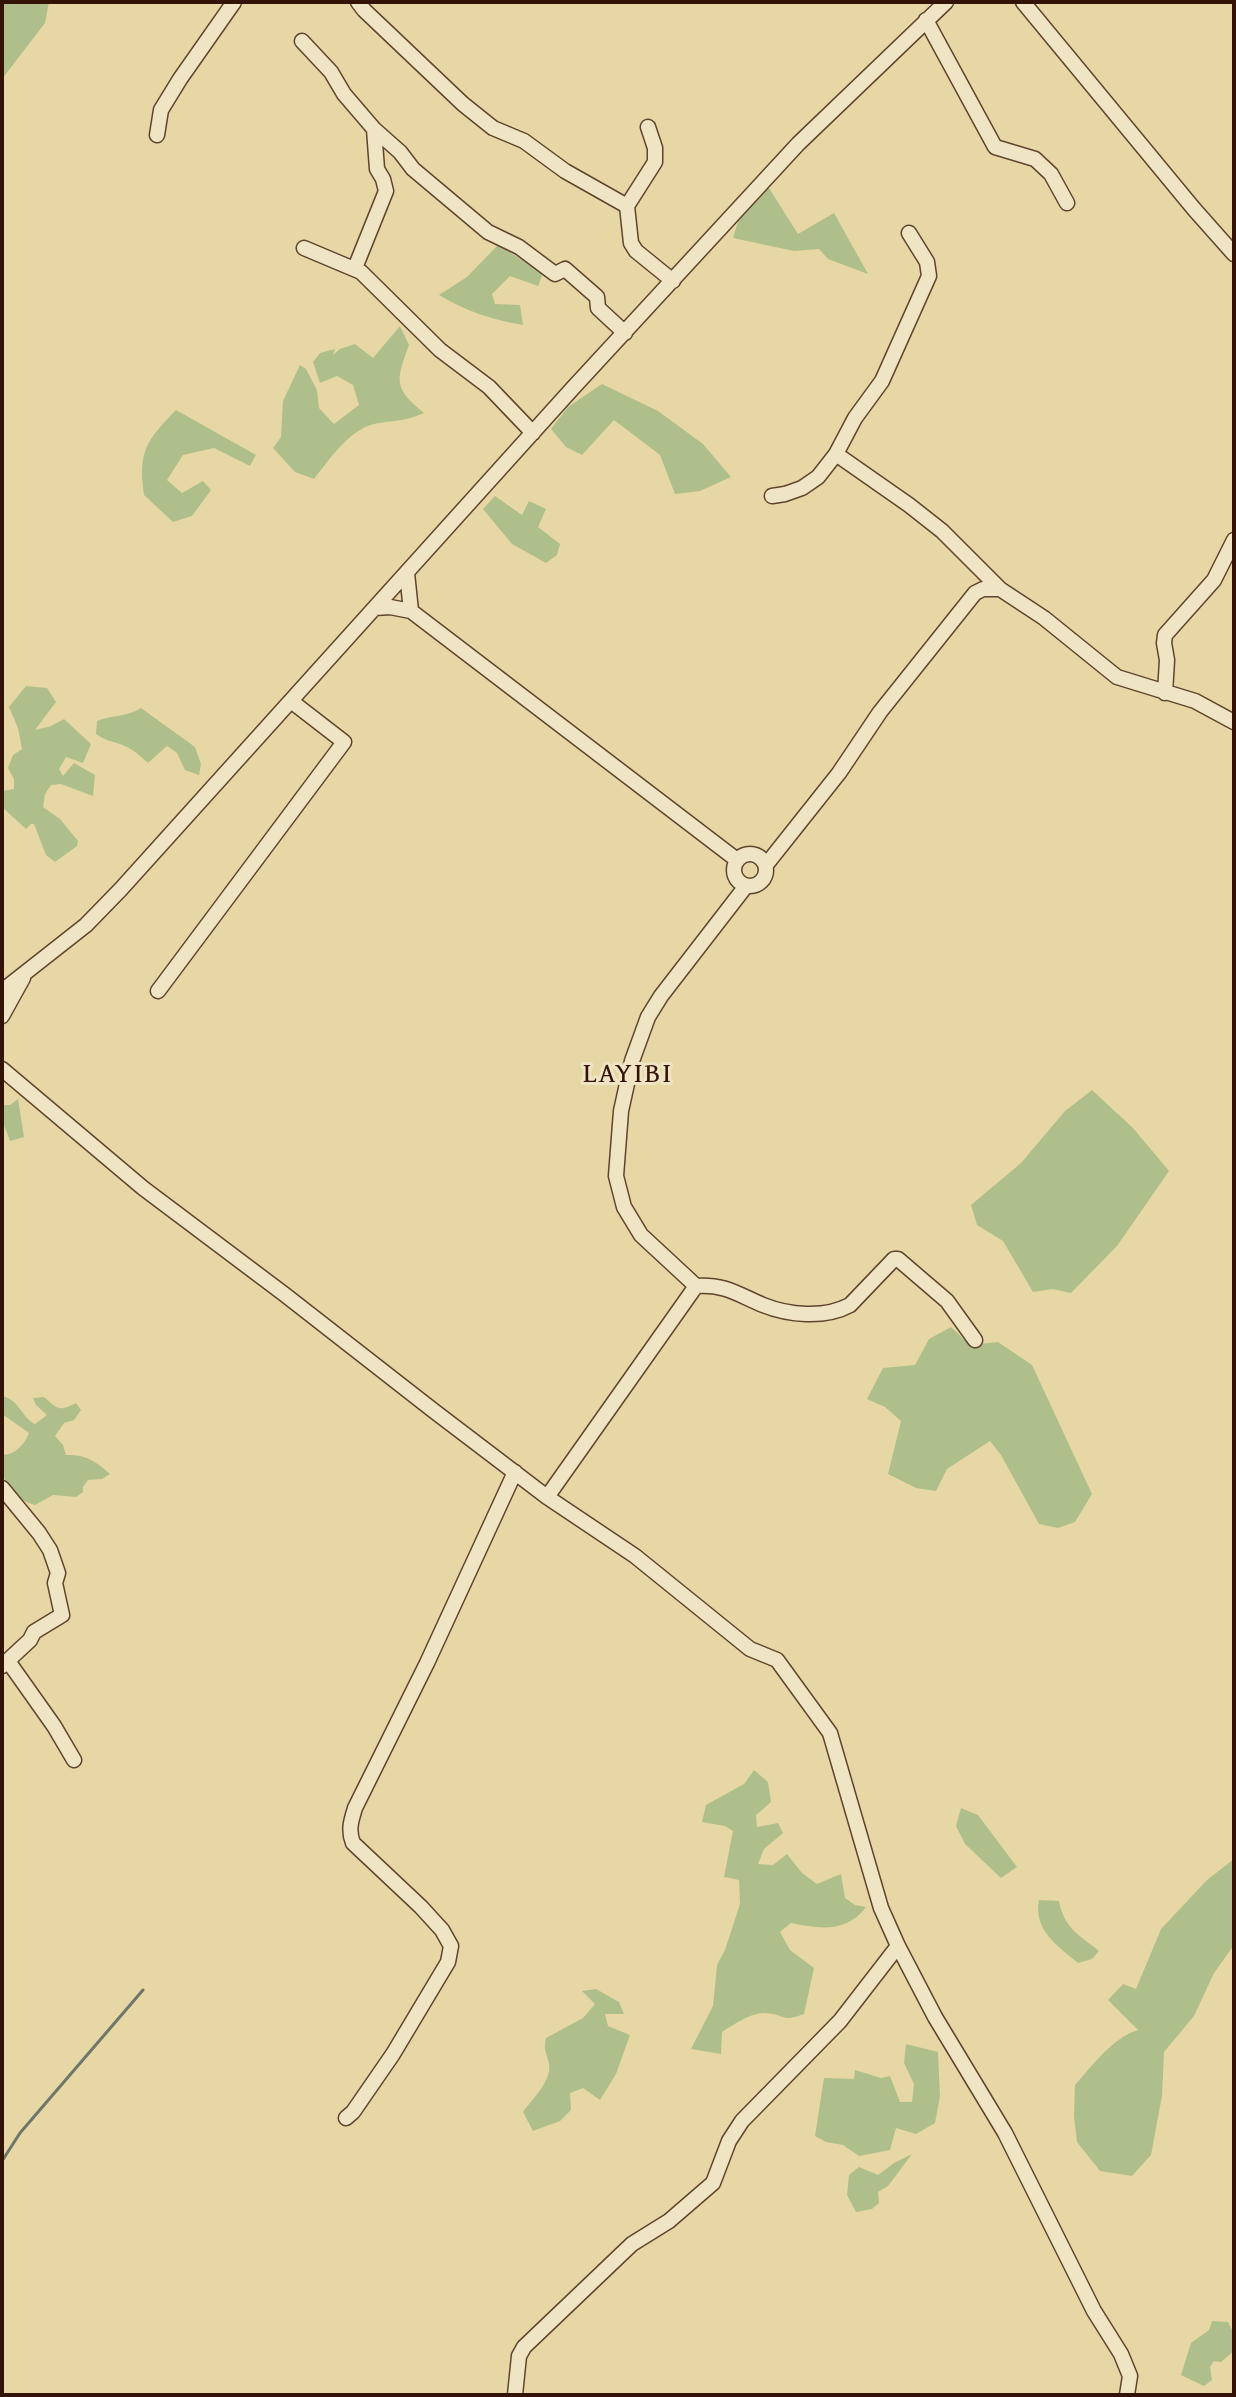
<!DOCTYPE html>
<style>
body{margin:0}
#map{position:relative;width:1236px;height:2397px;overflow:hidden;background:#e7d7a5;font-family:"Gentium Book Plus",serif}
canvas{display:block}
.frame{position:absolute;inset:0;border:4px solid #341307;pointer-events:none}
</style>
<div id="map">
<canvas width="1236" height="2397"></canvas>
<div class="frame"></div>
</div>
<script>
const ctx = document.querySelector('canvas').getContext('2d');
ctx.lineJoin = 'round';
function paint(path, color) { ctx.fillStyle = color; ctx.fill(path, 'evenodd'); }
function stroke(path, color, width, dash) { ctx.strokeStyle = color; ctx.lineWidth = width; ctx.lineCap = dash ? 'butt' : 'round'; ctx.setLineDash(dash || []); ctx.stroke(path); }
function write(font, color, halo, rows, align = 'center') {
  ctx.font = font + ' "Gentium Book Plus",serif'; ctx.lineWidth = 6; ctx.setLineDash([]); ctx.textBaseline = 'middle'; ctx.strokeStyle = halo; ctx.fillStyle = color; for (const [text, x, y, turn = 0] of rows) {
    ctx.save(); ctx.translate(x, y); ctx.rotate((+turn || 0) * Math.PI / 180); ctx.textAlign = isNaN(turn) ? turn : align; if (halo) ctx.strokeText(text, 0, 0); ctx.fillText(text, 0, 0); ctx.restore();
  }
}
const green = new Path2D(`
 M2 2H49L45 23 2 79Z
 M767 185 798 234 834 213 868 274 828 259 819 249 794 251 733 238 740 215Z
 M498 245 543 273 538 286 510 276 492 294 495 304 520 305 523 325C490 319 468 312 439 295L467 277Z
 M400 326 409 345C396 380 393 388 424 413 403 422 394 420 374 424 349 430 329 460 314 479L295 472 273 448 281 437 283 401 300 365 306 369 317 390 319 408 334 424 359 405 353 385 337 376 320 383 313 362 320 353 335 349 333 355 340 349 355 344 373 358Z
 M602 384 658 411 703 444 731 477 700 491 675 494 660 455 614 420 582 455 566 447 551 429 568 407Z
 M176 410 256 455 250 466 214 448 183 455 167 480 182 493 203 481 211 490 192 516 173 522 144 495C138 451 146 441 176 410Z
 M495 496 522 515 529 501 546 509 538 527 560 544 557 555 546 563 512 544 483 509Z
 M26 686 47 688 56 702 35 730 51 726 64 719 91 744 83 763 66 757 59 769 63 776 74 763 95 775 93 796 61 784 51 785 45 794 43 807 60 819 78 841 77 846 55 862 46 855 34 824H31L26 829 2 807V791L14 789V779L8 768 13 755 22 749 18 728 9 707Z
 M141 708 195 747 201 764 199 775 185 770 177 753 167 746 148 763C139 755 132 748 120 744 110 741 105 740 96 734L97 721C112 715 127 717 141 708Z
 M1092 1090 1133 1128 1169 1171 1117 1246 1071 1293 1052 1289 1033 1292 1003 1241 977 1225 971 1205 1021 1163 1065 1111Z
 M18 1099 24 1137 10 1141 2 1120V1105H10Z
 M951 1327 970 1345 998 1342 1032 1365 1092 1494 1075 1522 1058 1528 1039 1524 1001 1455 990 1441 947 1469 936 1491 916 1488 888 1474 901 1421 885 1407 867 1399 883 1368 915 1365 929 1339Z
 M2 1396C21 1401 20 1416 35 1424L47 1415 36 1405 33 1398 44 1397C58 1409 58 1412 76 1403L81 1410 74 1420 64 1423 55 1436 63 1445 66 1455C85 1454 96 1461 110 1474L102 1479 88 1480 83 1487V1492L76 1497 53 1495 35 1505C7 1496 2 1482 2 1455 15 1455 24 1445 29 1433L2 1414Z
 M754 1770 768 1782 771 1802 756 1815 757 1827 778 1823 783 1833 764 1849 758 1864 773 1865 787 1854 802 1873 817 1884 841 1874 845 1898 855 1905 866 1907C847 1933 819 1929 791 1923L780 1932 790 1950 814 1968 804 2014C781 2023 785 2014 765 2013 752 2012 733 2025 722 2032L721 2054 691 2049 713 2006 717 1965 725 1950 740 1904 739 1880 724 1877 733 1831 725 1826 702 1822 706 1805 744 1784Z
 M961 1808 978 1815 1017 1867 1001 1878 965 1844 956 1826Z
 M1234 1859V1945L1214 1973 1194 2016 1164 2052 1162 2096 1151 2155 1132 2176 1100 2171 1077 2142 1074 2116 1075 2085C1093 2065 1112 2038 1138 2030L1108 2000 1123 1984 1136 1989 1161 1929 1207 1880Z
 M1039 1900 1059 1901C1064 1928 1079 1935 1099 1951L1092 1959 1078 1963C1058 1946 1033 1930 1039 1900Z
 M596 1989 619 2002 624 2014H605L608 2026 630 2035 616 2074 600 2100 583 2088 570 2093 571 2110 560 2121 533 2131 523 2112C532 2099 552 2081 549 2064 547 2052 543 2051 546 2038L583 2018 595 2004 582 1991Z
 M906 2044 938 2052 940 2096 935 2123 916 2134 896 2128 890 2150 859 2156 843 2145 826 2142 815 2136 824 2078 854 2079 855 2070 881 2078 890 2076 900 2102H912L914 2084 904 2063Z
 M912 2154 888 2186 878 2192 879 2203 872 2209 856 2212 847 2195 849 2175 859 2167 878 2175 894 2163Z
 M1212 2321 1228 2322 1234 2334V2351L1221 2362 1214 2361 1210 2367 1212 2380 1204 2386 1181 2375 1191 2343 1209 2330Z`);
const stream = new Path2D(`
 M2 2161 20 2133 143 1990`);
const minor = new Path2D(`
 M358 2 364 10 463 104 493 128 524 141 565 171 627 206
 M1023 2 1194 209 1234 254
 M926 20 995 147 1035 159 1051 174 1067 203
 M302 41 331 72 344 94 374 129 377 169 383 179 386 191 355 268
 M648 127 655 148V162L627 206 631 243 636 251 673 281
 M374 129 400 152 413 169 488 232 519 247 555 274 565 269 597 297 598 308 625 333
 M157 135 161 110 180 79 234 2
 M304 248 361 272 440 350 489 387 533 433
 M836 454 909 505 942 531 1000 589 1044 618 1117 677 1195 701 1234 722
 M772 496 785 494 802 488 818 477 836 454 855 418 882 381 929 276 927 262 909 233
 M407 573 411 611
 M375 608 390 607 411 611 737 860
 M1165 693 1167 660 1164 643 1165 635 1214 580 1234 540
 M734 870a16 16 0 1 1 32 0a16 16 0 1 1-32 0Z
 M766 865 839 773 880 712 975 593 983 589H1000
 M746 886 661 996 648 1017 632 1061 621 1111 616 1176 624 1207 641 1235 696 1286C725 1284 737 1294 763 1305 788 1315 824 1319 850 1305L894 1259H898L947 1301 975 1340
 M2 991 86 925 121 889 572 389 798 144 946 2
 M158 991 344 742 291 701
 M2 1016 23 978
 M2 1069 143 1188 284 1294 434 1411 547 1497 635 1556 750 1649 777 1660 830 1733 881 1908 898 1946 935 2017 1005 2133 1094 2311 1121 2354 1130 2376 1127 2395
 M2 1488 39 1533 50 1550 58 1573 55 1583 62 1615 34 1632 30 1640 2 1666
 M547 1497 696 1286
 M8 1661 54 1726 74 1760
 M346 2118 353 2112 393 2054 448 1962 451 1946 442 1930 421 1907 353 1843C348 1830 351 1821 355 1808L427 1663 515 1472
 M515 2395 519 2356 524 2347 632 2244 669 2221 713 2183 729 2141 742 2121 840 2021 898 1946`);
const quarterNames = [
 ["LAYIBI",628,1075]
];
paint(green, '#afbf8b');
stroke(stream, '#6f766a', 3);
stroke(minor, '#61442e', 17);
stroke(minor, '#efe5c4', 14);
ctx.letterSpacing = '2px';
write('28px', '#341307', '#efe5c4', quarterNames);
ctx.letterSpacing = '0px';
</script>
